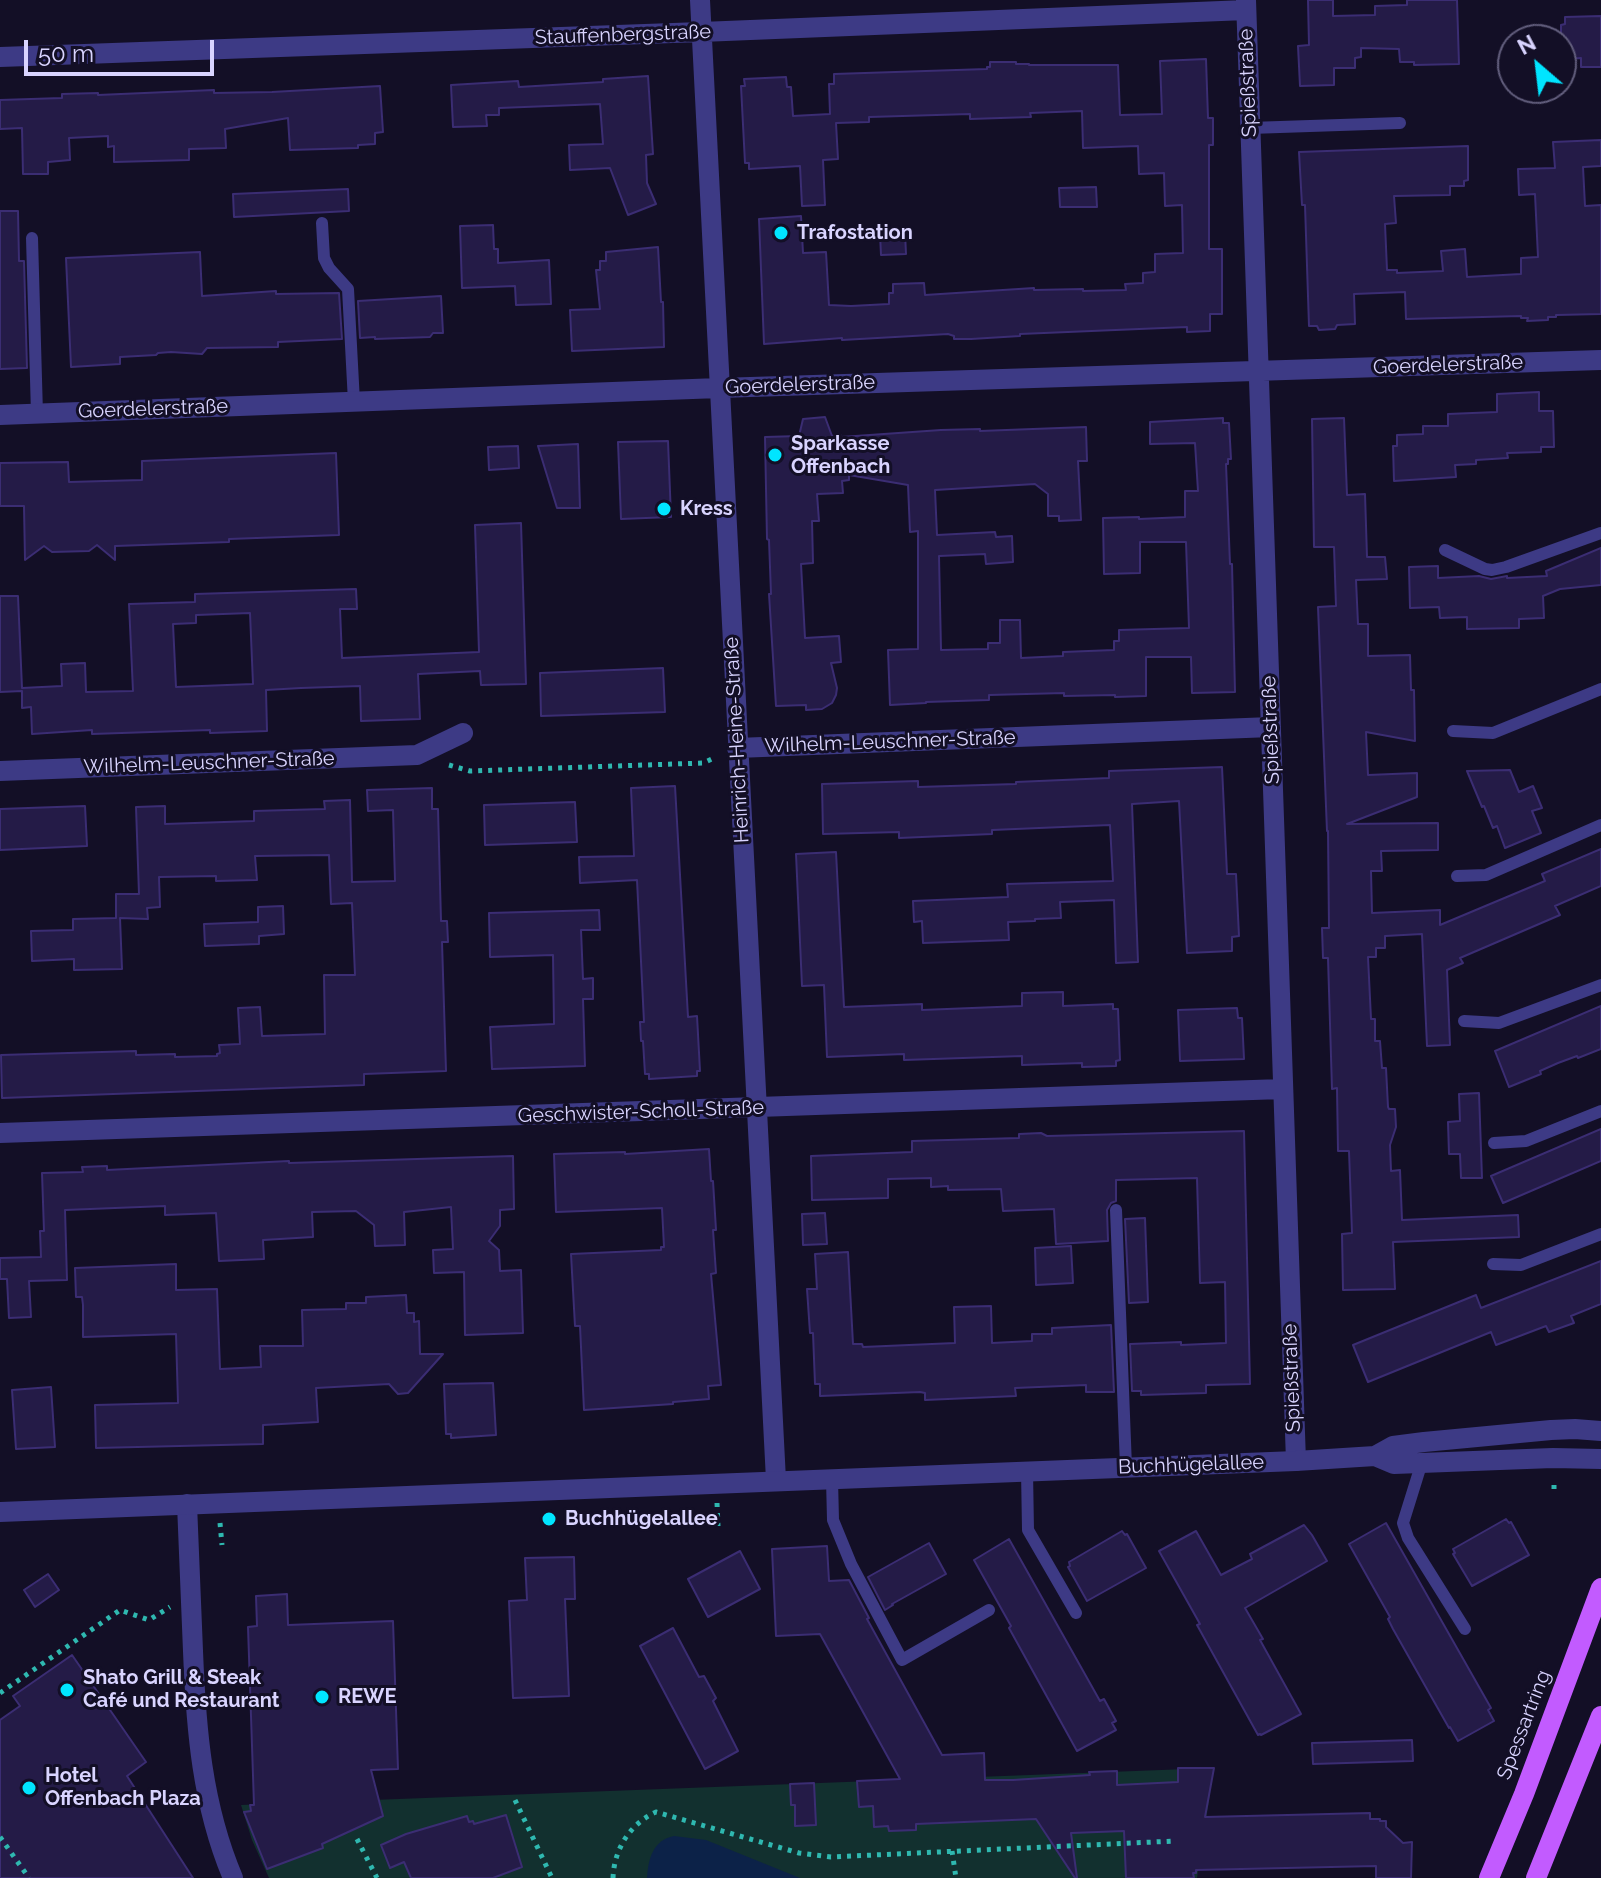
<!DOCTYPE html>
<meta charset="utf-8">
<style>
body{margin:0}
#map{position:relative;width:1601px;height:1878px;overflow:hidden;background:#130f26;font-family:Raleway,sans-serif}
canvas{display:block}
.north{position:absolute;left:1497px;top:24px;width:80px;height:80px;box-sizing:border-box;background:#130f26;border:2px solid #625e7d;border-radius:50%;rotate:332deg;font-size:22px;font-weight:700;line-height:32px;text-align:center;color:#d9d4ff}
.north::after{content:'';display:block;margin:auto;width:28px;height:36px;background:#00e5ff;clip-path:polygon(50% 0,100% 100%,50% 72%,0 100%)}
.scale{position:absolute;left:24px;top:40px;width:190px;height:36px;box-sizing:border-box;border:4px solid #d9d4ff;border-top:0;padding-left:10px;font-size:24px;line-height:28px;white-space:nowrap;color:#d9d4ff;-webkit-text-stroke:6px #130f26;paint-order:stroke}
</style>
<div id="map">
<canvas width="1601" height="1878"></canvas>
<div class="north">N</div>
<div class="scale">50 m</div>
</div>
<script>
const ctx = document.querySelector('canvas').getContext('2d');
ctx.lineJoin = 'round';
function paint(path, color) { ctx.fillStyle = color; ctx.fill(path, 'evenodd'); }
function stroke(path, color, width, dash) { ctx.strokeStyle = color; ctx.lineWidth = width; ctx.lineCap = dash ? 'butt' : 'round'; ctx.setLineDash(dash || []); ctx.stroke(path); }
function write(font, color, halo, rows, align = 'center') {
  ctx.font = font + ' Raleway,sans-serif'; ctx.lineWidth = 6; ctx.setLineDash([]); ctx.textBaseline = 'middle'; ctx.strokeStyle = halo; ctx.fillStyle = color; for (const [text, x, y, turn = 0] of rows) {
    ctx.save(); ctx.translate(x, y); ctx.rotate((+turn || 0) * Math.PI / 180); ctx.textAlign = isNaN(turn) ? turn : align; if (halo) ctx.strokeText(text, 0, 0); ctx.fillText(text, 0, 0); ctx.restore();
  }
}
const green = new Path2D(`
 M1214 1768 1197 1878H269L252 1840 241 1805Z`);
const water = new Path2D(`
 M674 1836 706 1840 800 1878H647C648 1859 653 1840 674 1836Z`);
const building = new Path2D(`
 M1308 0H1333V16L1375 15V6L1407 5V0H1457L1459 64 1414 65V62H1400L1399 49 1361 48V57L1355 58V68H1334V85L1300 86 1298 46 1309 45Z
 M1601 16V67H1581V58L1566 59V47H1561V25L1565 24V17Z
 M1206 59 1208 118H1213V145H1209V249H1222V314H1210V331L1187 332V327L1020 334V336L971 339H954V336L948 334 842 340V338L764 344 759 219 801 216 803 253 826 252 829 305 851 306 889 304V293H893V284L924 283 925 295 1034 288V290L1083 289V291L1126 290 1125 284 1143 283V273L1155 272V254L1183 253 1182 205 1165 206 1164 173 1139 174 1138 146 1083 148 1082 111 1030 113 1031 117 970 119V114L869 117V122L836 123 838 159 823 160 825 205 802 206 800 166 749 169V163H745L741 86H745L744 79 786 77 787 87H791L793 116 830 114 829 84H834V74L987 69V67H990V62H1016V64H1029V65H1118L1120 115 1162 114 1160 61Z
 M648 76 653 154 646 155 647 183 656 204 628 215 610 168 570 170 569 145 603 144 600 104 499 108V115H486L487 126 453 127 451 85 518 81 519 87 603 82V79Z
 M380 86 383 132 375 133V144L358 145V148L290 150 288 118 225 129 226 148 189 149V160L114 162V146L108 147V136L69 138 70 160 48 162V174H23L22 128 0 129V100L62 98V94L98 93V95L214 90V93L272 92Z
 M1601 140V166L1583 167 1585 206 1601 205V314L1556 315V317H1548V320L1527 321 1528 318H1521V316L1406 319 1405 292 1354 294 1355 324 1337 325 1335 329 1319 330 1317 326H1309L1305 205H1302L1299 152 1468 146V180L1464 181V186H1450V195L1394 196 1396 223 1385 224 1387 270H1397V273L1443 271 1441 251 1465 249 1467 277 1521 274V258L1538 257 1535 194 1519 195 1518 169 1555 168 1553 142Z
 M1096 187 1097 207H1060L1059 188Z
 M348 189 349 211 234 217 233 194Z
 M0 211H18L19 261H24L27 368 0 369Z
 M493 225 494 249H498V263L549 260 551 304 516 305 515 286 462 288 460 226Z
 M905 233 906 254 881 255 880 234Z
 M658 247 661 302H663L664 347 572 351 570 310 600 309 596 270H600V261H606V252Z
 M200 252 202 296 276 291V294L339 293 342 339 278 342V347L207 348 202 354 171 352 158 353 156 355 120 357V364L71 367 66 258Z
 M441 296 443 333H433L430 337 375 339V337L360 338 358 301Z
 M1539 392V411H1553L1554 447H1541V452L1507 453 1508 458 1476 460V464L1455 465 1456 477 1394 481 1393 446H1397V435L1423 434V426H1448V414L1497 412V394Z
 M825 417 832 436 841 435V437L941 430 980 429V431L1086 427 1087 461H1078L1081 520 1059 521V516H1048V494L1035 484 935 490 937 535 995 532 996 537 1012 536 1013 562 986 564 985 554 939 556 941 650 988 649V643H1000V620H1020L1021 658 1063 656V652L1114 650V641H1119V630L1189 628 1186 542H1140V573L1104 574 1103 518 1139 517V519L1185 517V491H1198L1195 443 1150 444V422L1223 418V423H1229L1231 459H1228V464H1226L1230 564H1232L1235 692 1192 693 1191 657H1146V696L1115 697V695L1064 696V693L989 695V700L926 702V703L890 705 888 650 918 649V531L910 532 908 485 849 475V480L842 481 843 493 817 494 819 521H812L813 563 801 564 805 638 839 636 841 662 831 663 837 688 836 695 832 703 822 709 806 710V705L776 706 769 594H771L769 540 767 539 765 437 799 436 803 419Z
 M1344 418 1347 495 1365 494 1367 557H1385L1387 579 1356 580 1358 624H1368V656L1410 655 1411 690H1414L1415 741 1366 732 1368 775 1417 773V797L1347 824 1438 823V850L1381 851 1382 871H1371L1372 913 1440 910V925L1545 881 1542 874 1601 849V886L1555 906 1560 915 1460 958 1463 963 1447 970 1450 1045 1427 1046 1422 934 1385 936V948H1376V957H1368L1371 1019H1375V1041H1380L1382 1068H1386L1388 1107 1389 1109H1395L1396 1127 1390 1145 1391 1171 1400 1170 1402 1220 1518 1215 1519 1237 1393 1242 1395 1289 1343 1290 1342 1234 1352 1233 1349 1151H1338L1337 1088 1332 1089 1328 958H1323L1322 928H1329L1328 831H1327L1318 607 1336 606 1334 547H1314L1312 419Z
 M668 441 671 517 621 519 618 442Z
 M578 444 580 508H557L538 446Z
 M518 446 519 468 489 470 488 447Z
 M336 453 339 535 229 539V542L115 546V560L97 545 89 551 52 552 44 546 25 560 24 506H0V463L68 462 69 482 142 480V461Z
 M521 523 526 684 481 685 480 671 418 674 420 719 361 721 360 686 301 688 266 690 267 731 210 733V730L92 734V730L32 734 31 707 22 708V691L0 692V596H18L22 688 62 686 61 664 85 663 86 692 133 691 129 604 195 602V594L356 589 357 609H340L342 658 479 652 475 525ZM250 613 253 684 176 687 173 624 196 623V615Z
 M1601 548V585L1560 589 1543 596 1544 618 1519 619V628L1467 629V617L1440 618 1439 607 1410 608 1409 567 1438 566V578L1479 576 1491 579 1507 576V578L1547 576 1546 571Z
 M663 668 665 712 541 716 540 673Z
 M1222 767 1227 874H1236L1239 936 1232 937V951L1187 953 1179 801 1132 804 1138 962 1116 963 1114 900 1060 902 1061 918 1035 919V921L1008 922 1009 940 923 943 922 921 914 922 913 901 1008 897 1007 884 1113 881 1110 825 992 830V834L899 838V832L823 834 822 784 918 781V787L1016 784V782L1109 778V771Z
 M1510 770 1519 792 1533 786 1542 808 1532 811 1541 833 1505 848 1497 826 1493 828 1484 806 1482 807 1467 771Z
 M675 786 688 1017 697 1016 700 1071H697V1076L649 1079V1074H645L643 1041H641L640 1022H644L637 880 580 883 579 857 634 856 631 788Z
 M432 788V809H438L441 921H447L448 942H442L446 1071 364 1074V1085L2 1098 1 1055 136 1051V1055L175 1054V1057L217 1056V1054L220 1053 219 1045 240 1044 238 1008 260 1007 262 1036 325 1034 324 975H355L352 903 331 904 329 855 255 856 257 880 216 881V876L159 877 160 907 147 908 148 919 120 918 122 969 74 970V959L32 961 31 931 73 930V919L116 918V894H139L136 807 165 806V824L254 821V811L325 809 324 801 350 800 352 882 395 881 393 810 368 811 367 790Z
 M575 802 577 842 485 845 484 805Z
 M85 806 87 846 0 850V809Z
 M836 852 844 1007 922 1004V1010L1022 1006V993L1063 992V1006L1113 1004V1009H1118L1120 1060 1116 1061V1066L1082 1067V1063L1022 1065V1056L904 1060V1054L827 1057 824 985 802 986 796 854Z
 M283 906 284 934 259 936V944L205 946 204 924 258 922V907Z
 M599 910 600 930H581L583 979 593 978V999H583L585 1066 492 1069 490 1027 554 1024 553 955 490 957 489 913Z
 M1601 1006V1049L1578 1058 1577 1056 1558 1063 1540 1071 1541 1074 1509 1087 1495 1051Z
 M1237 1008 1238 1018H1242L1244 1059 1180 1061 1178 1010Z
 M1479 1093 1482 1178H1461L1460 1154H1449L1448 1122 1460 1121 1459 1094Z
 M1601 1129V1161L1503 1203 1491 1176Z
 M1244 1131 1250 1384 1206 1385V1393L1141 1395V1391H1132L1130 1344 1181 1342V1345L1226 1343 1225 1282 1200 1283 1197 1178 1116 1180V1201L1111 1203 1107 1210 1108 1241 1056 1244 1054 1209 1003 1211 1001 1189 948 1190V1186L931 1187V1178L888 1179V1198L812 1200 811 1156 912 1152V1141L1019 1138V1134L1041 1133 1047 1136Z
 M709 1149 711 1181H713L716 1230H713L716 1273 711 1274 721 1385 708 1386 709 1399 673 1402V1404L584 1410 580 1326H575L571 1254 661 1250V1247H664L662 1208 556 1212 554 1154 625 1152V1154Z
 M513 1156 514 1209 500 1210V1226L489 1241 499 1250 500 1271 521 1270 523 1333 465 1335 464 1272 434 1273 433 1250 453 1249 451 1207 404 1212 405 1245 375 1246 374 1225 356 1211 312 1212 313 1237 263 1240 264 1259 219 1261 216 1213 165 1215V1206L65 1210 67 1280 29 1281 31 1317 9 1318 7 1279H0V1258L41 1257 40 1231H44L42 1173 83 1172 82 1167 107 1166V1170L289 1161V1163Z
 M825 1213 827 1244 803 1245 802 1214Z
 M1145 1218 1148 1302 1129 1303 1125 1219Z
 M1071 1246 1073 1283 1036 1285 1035 1248Z
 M848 1252 853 1344H862L863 1347 955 1343 954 1307 991 1306 992 1343 1032 1341V1334H1052V1328L1111 1325 1114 1392H1086V1385L1015 1388 1016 1396 925 1400V1393L920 1392 820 1396V1384H815L813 1333H810L807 1289H817L815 1254Z
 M1601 1261V1304L1571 1316 1574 1323 1549 1332 1546 1326 1496 1345 1491 1332 1368 1382 1353 1345 1476 1295 1481 1308Z
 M176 1264V1290L217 1289 220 1369 261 1367 260 1346H303L302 1310 346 1309V1303H366V1297L406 1295 407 1313H414V1322L419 1321 420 1354H443L408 1393 398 1394 389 1384 316 1388 318 1422 263 1425V1444L96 1448 95 1405 178 1403 176 1334 83 1337V1305L82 1297H76L75 1268Z
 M493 1383 496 1435 451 1438V1434H446L444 1384Z
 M51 1387 55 1447 16 1449 12 1390Z
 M1506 1519 1509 1523 1511 1522 1529 1555 1472 1586 1453 1554 1455 1553 1453 1549Z
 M1386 1523 1491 1708 1488 1710 1494 1721 1458 1741 1450 1727 1449 1728 1393 1629 1388 1619 1390 1617 1349 1544Z
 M1304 1525 1312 1535 1327 1561 1245 1608 1263 1639 1260 1640 1301 1714 1261 1735 1260 1734 1258 1735 1197 1625 1200 1624 1159 1551 1196 1531 1221 1575 1252 1559 1250 1554Z
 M1122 1531 1125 1535 1127 1534 1146 1568 1087 1601 1068 1567 1070 1566 1069 1562Z
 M1009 1539 1100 1701 1104 1699 1116 1721 1112 1723 1116 1730 1077 1751 1009 1628 1011 1626 974 1560Z
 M929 1543 946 1574 892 1604 893 1605 885 1610 868 1577Z
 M827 1546 829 1581 849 1580 869 1618 867 1619 942 1755 984 1753 985 1780H1013L1090 1775 1089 1772 1117 1771V1785L1178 1782V1768H1214L1205 1817 1370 1813V1819H1380V1821H1386V1827L1403 1843 1412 1842 1411 1878H1376V1866L1196 1870V1873H1193L1194 1878H1126L1124 1831 1071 1833 1077 1878H1075L1036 1819 916 1824V1830L889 1831 888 1826 874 1827 873 1806 859 1807 857 1781 900 1779 820 1634 776 1636 772 1549Z
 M740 1551 760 1589 708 1617 688 1579Z
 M574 1557 575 1599H565L569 1696 513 1698 509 1601 527 1600 525 1558Z
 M48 1574 59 1590 35 1607 24 1590Z
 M287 1594 288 1625 393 1621 398 1769 371 1770 383 1816 322 1844 323 1848 267 1869 244 1812 251 1811 250 1805H254L248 1627 257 1626 256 1596Z
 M673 1628 699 1677 704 1676 716 1698 713 1701 738 1751 705 1769 640 1646Z
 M72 1655 146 1762 127 1776 193 1878H0V1720L20 1706 13 1696Z
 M1412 1740 1413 1761 1313 1764 1312 1743Z
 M814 1783 816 1825 795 1826V1805H791L790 1784Z
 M506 1815 522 1867 493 1878H411L404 1862 390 1868 381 1845 406 1834 467 1816 469 1822 473 1821 474 1824Z`);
const path = new Path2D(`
 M449 765 470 771 703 763 716 757
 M1554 1485V1490
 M717 1503 718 1526
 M220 1523 222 1545
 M0 1693 120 1610 149 1620 170 1607
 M515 1800 552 1878
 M0 1837 29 1878
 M357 1839 377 1878
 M952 1851 956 1878
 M613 1878C614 1849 630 1824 656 1812L799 1853 831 1857 1175 1841`);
const service = new Path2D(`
 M1250 128 1400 123
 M322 223 324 258 329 268 348 289 354 402
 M32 238 37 414
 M1445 550 1485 569 1492 570 1506 567 1601 533
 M1453 731 1493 733 1601 689
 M1457 876 1486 875 1601 825
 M1464 1021 1499 1023 1601 985
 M1494 1143 1526 1141 1601 1111
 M1116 1210 1126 1467
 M1493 1264 1521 1265 1601 1234
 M1422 1462 1403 1523 1408 1538 1465 1629
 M1027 1471 1028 1530 1076 1613
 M832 1479 833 1520 851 1564 902 1660 989 1610`);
const minor = new Path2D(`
 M700 0 776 1480
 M1246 0 1296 1461
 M0 57 701 32 1246 10
 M0 415 719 388 1601 360
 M737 748 1271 727
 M0 771 417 755 463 733
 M0 1133 1282 1089
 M187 1504C189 1553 191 1602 193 1651 196 1729 202 1805 233 1878`);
const tertiary = new Path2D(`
 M1375 1456 1394 1464 1553 1458 1601 1459
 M0 1512 1296 1461 1375 1456 1393 1446 1424 1442 1551 1430 1575 1429 1601 1431`);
const primary = new Path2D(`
 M1489 1878 1524 1794 1601 1588
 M1536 1878 1601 1716`);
const markers = [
 [781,233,8,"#00e5ff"],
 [775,455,8,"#00e5ff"],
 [664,509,8,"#00e5ff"],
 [549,1519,8,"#00e5ff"],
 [67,1690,8,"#00e5ff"],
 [322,1697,8,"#00e5ff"],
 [29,1788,8,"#00e5ff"]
];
const streetNames = [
 ["Stauffenbergstraße",623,35,-2],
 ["Spießstraße",1248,83,-92],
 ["Goerdelerstraße",1448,365,-2],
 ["Goerdelerstraße",800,385,-2],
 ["Goerdelerstraße",153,409,-2],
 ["Spießstraße",1271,730,-92],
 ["Heinrich-Heine-Straße",737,740,-93],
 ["Wilhelm-Leuschner-Straße",890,742,-2],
 ["Wilhelm-Leuschner-Straße",209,763,-2],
 ["Geschwister-Scholl-Straße",641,1112,-2],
 ["Spießstraße",1292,1378,-92],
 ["Buchhügelallee",1191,1465,-2],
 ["Spessartring",1524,1725,-69]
];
const poiNames = [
 ["Trafostation",797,233],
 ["Sparkasse",791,444],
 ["Offenbach",791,467],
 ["Kress",680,509],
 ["Buchhügelallee",565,1519],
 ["Shato Grill & Steak",83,1678],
 ["Café und Restaurant",83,1701],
 ["REWE",338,1697],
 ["Hotel",45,1776],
 ["Offenbach Plaza",45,1799]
];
paint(green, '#12302f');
paint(water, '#0c2248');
paint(building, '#241b47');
stroke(building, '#3b2d73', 2);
stroke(path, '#2fb8b0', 5, [4, 6]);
stroke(service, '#3d3a85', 12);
stroke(minor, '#3d3a85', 20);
stroke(tertiary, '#3d3a85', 20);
stroke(primary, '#c25bff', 20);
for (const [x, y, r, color] of markers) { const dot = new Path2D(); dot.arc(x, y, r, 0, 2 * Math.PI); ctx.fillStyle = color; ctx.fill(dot); stroke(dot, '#130f26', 3); }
write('20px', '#d9d4ff', '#130f26', streetNames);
write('bold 20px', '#d9d4ff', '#130f26', poiNames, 'left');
</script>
